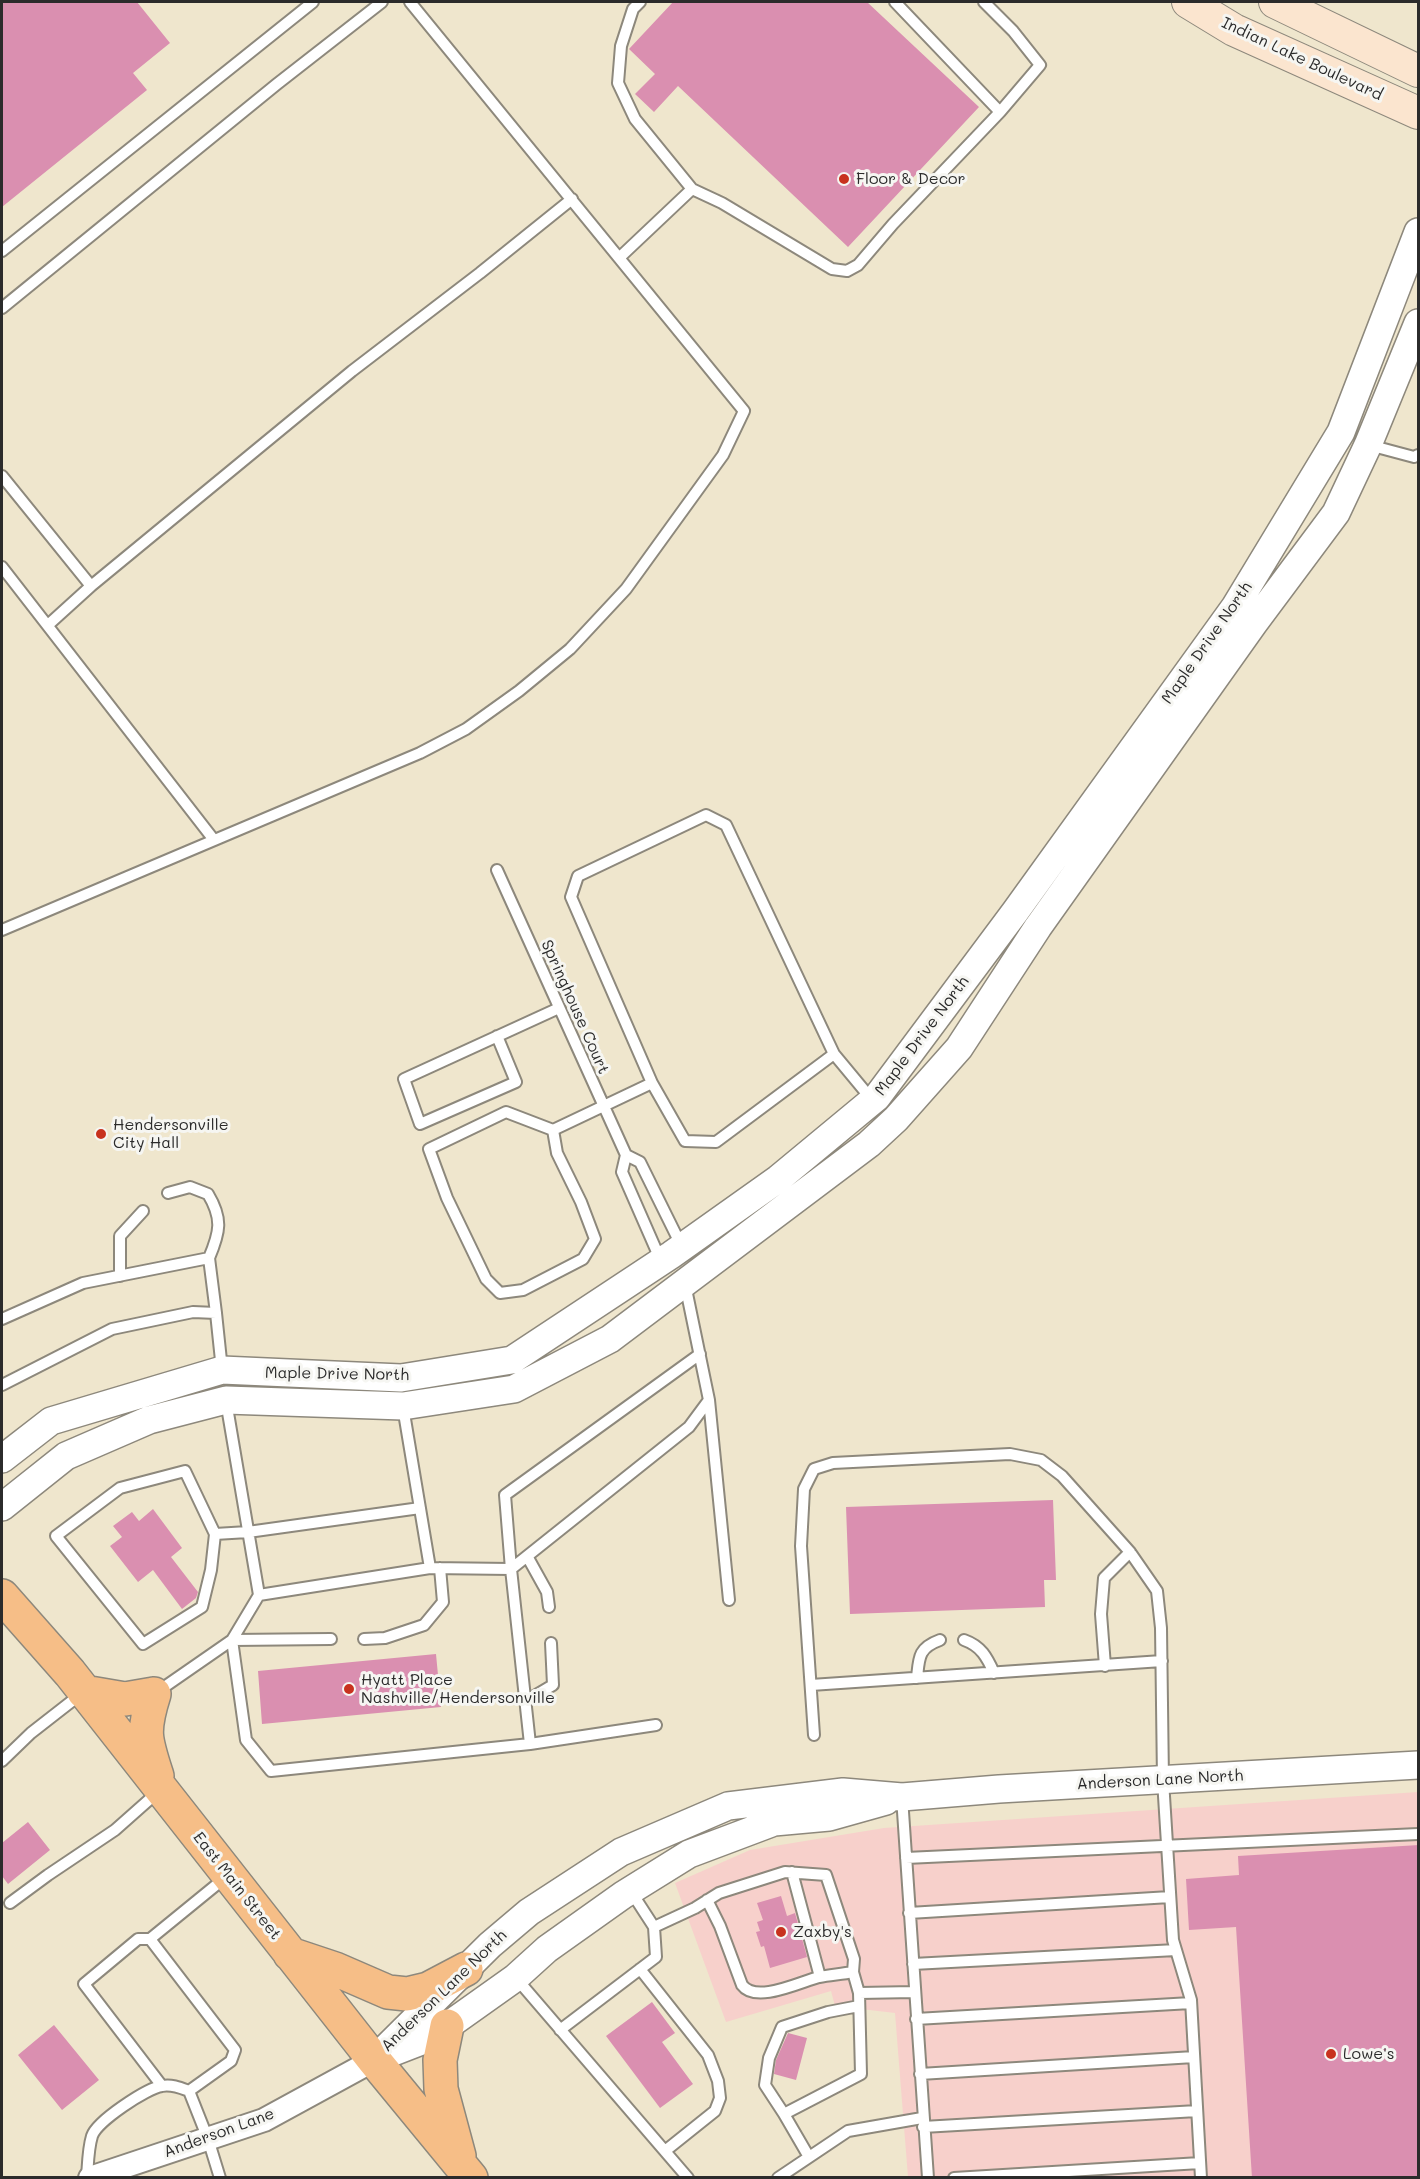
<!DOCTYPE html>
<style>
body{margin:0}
#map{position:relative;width:1420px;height:2179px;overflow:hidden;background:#efe6cd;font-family:Mali,sans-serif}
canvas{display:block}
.frame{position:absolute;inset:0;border:3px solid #2b2b2b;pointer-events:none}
</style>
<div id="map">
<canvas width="1420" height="2179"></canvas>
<div class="frame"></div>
</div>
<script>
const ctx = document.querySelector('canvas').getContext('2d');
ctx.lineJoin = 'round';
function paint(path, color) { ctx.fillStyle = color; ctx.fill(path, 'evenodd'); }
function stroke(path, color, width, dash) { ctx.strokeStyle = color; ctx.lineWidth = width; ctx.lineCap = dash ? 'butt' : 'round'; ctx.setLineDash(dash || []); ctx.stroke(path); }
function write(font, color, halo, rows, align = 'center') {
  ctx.font = font + ' Mali,sans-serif'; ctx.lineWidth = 6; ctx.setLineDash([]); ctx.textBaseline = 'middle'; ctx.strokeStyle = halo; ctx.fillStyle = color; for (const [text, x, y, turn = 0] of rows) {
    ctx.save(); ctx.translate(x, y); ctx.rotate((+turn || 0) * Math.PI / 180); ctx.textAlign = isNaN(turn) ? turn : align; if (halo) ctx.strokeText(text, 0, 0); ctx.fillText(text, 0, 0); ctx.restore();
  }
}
const built = new Path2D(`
 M1418 1792V2177H908L895 2013 835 2006 831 1991 726 2022 675 1883 750 1850 884 1828Z`);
const building = new Path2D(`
 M2 2H137L170 43 133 73 147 90 2 207Z
 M673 2H867L979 107 848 247 678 86 654 112 635 94 655 74 629 49Z
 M1053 1500 1056 1580H1044L1045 1607 850 1614 846 1507Z
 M153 1509 182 1548 171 1557 198 1592 196 1598 182 1609 153 1570 138 1582 110 1546 122 1537 113 1526 132 1512 139 1521Z
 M436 1654 441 1707 262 1724 258 1671Z
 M28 1822 50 1850 8 1884 2 1876V1843Z
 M1419 1845V2178H1252L1236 1927 1189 1930 1186 1879 1239 1875 1238 1856Z
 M781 1896 787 1916 795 1913 807 1957 770 1968 764 1946 761 1947 756 1932 760 1931 757 1922 763 1920 757 1903Z
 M652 2002 675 2033 662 2042 693 2084 660 2108 606 2036Z
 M54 2025 99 2080 62 2110 18 2055Z
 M788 2033 807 2038 796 2080 774 2074 776 2060Z`);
const service = new Path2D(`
 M640 2 633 9 621 46 618 83 635 119 692 189 722 203 832 269 847 271 858 265 893 224 1000 112 895 2
 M984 2 1013 31 1040 65 1000 112
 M2 251 313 2
 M619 258 692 189
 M2 308 277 84 382 2
 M1369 445 1414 457 1418 455
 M2 476 91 586 352 371 480 273 572 199
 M2 567 214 840
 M48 625 91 586
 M497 870 626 1155
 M2 930 420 753 466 729 519 691 570 649 626 589 723 455 744 411 410 2
 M497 1036 516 1082 420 1124 404 1079 559 1008
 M652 1083 571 897 578 876 706 815 726 825 834 1054
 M553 1130 557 1153 581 1202 595 1239 583 1259 523 1290 500 1293 486 1279 447 1198 429 1149 506 1112 553 1130 652 1083 685 1141 716 1142 834 1054 873 1101
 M168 1193 190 1187 208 1194C223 1219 220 1232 209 1258
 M661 1261 622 1172 626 1155 640 1162 682 1247
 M120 1276V1236L143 1211
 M2 1319 83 1283 209 1258 216 1313
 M2 1385 112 1329 193 1312 216 1313 222 1370
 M709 1400 729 1600
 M226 1401 259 1595 232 1640
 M403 1407 430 1568 511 1569 505 1495 700 1354
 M215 1534 211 1570 202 1607 143 1644 56 1536 120 1488 185 1471 215 1534 248 1532 420 1508
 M527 1556 547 1592 549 1607
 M259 1595 430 1568
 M364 1639 385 1638 424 1625 443 1602 440 1568
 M232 1640 331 1639
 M964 1640C981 1646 987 1657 994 1673
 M1105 1666 1101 1614 1104 1578 1130 1552
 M917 1678C919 1658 918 1648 940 1640
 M811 1685 1162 1661
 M157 1692 232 1640 246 1740 271 1771 530 1744 511 1569 689 1427 709 1400 685 1284
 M526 1701 553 1685 551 1643
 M814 1735 801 1546 804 1489 814 1469 833 1463 1010 1454 1041 1460 1062 1476 1130 1552 1157 1591 1161 1628 1163 1780 1173 1940 1191 2000 1201 2178
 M530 1744 656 1725
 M2 1761 31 1733 81 1694
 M902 1797 928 2178
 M906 1858 1418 1834
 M792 1872 820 1977
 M630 1890 654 1927 695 1908 719 1893 785 1872 826 1875 854 1959 853 1972 859 1993 914 1992
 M707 1900 720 1926 742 1985C756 2004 800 1982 819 1977 830 1975 842 1974 853 1972
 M10 1903 48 1875 115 1830 159 1791
 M909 1913 1170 1897
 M150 1939 235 2050 231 2061 189 2091 208 2139 220 2178
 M913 1964 1176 1950
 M640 1969 708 2055 718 2081 720 2098 715 2111 665 2151
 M516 1978 688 2178
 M916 2019 1191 2003
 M560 2030 656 1957 654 1927
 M920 2074 1194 2057
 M162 2086 84 1984 138 1939H150L226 1877
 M784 2114 765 2085 769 2058 782 2027 828 2012 859 2006
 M923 2127 1197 2111
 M809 2157 784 2114 861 2074 859 1993
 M87 2178C88 2164 88 2149 92 2136 97 2121 147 2088 162 2086 172 2084 181 2088 189 2091
 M778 2178 848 2131 922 2118
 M954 2178 1200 2163`);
const minor = new Path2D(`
 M90 2178 264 2120 374 2060`);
const tertiary = new Path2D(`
 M2 1459 51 1421 222 1370 401 1378 512 1360 671 1255 778 1179 877 1097 1015 912 1235 607 1341 432 1418 232
 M2 1507 66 1456 149 1420 226 1400 403 1406 514 1389 610 1339 869 1144 896 1119 959 1048 1038 927 1254 623 1336 513 1368 445 1418 323
 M383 2056 432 2037 515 1978 547 1949 623 1895 689 1854 774 1822 829 1817 886 1801
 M374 2060 490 1945 529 1912 621 1852 728 1806 843 1792 902 1797 999 1789 1418 1765`);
const secondary = new Path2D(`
 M1188 2 1234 30 1418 113
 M1275 2 1418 71`);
const primary = new Path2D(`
 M2 1596 70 1673 374 2060 471 2178
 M84 1692 125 1699 154 1694
 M154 1694C142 1732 145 1739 157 1776
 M290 1954 335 1969 388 1992 407 1994 428 1989 466 1969
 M447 2026 440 2060 441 2089 459 2156`);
const markers = [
 [844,179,6,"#c8321e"],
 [101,1134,6,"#c8321e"],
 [349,1689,6,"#c8321e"],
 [781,1932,6,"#c8321e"],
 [1331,2054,6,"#c8321e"]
];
const streetNames = [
 ["Indian Lake Boulevard",1302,59,25],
 ["Maple Drive North",1207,643,-55],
 ["Springhouse Court",575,1007,66],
 ["Maple Drive North",922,1036,-53],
 ["Maple Drive North",337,1374,1],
 ["Anderson Lane North",1160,1780,-3],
 ["East Main Street",237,1886,52],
 ["Anderson Lane North",444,1991,-44],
 ["Anderson Lane",219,2133,-20]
];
const poiNames = [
 ["Floor & Decor",856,179],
 ["Hendersonville",113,1125],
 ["City Hall",113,1143],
 ["Hyatt Place",361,1680],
 ["Nashville/Hendersonville",361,1698],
 ["Zaxby's",793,1932],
 ["Lowe's",1343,2054]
];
paint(built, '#f7d0cb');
paint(building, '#da8fb0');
stroke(service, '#8d887c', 14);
stroke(minor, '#8d887c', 26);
stroke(tertiary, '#8d887c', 30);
stroke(secondary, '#8d887c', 34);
stroke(primary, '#8d887c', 36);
stroke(service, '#fff', 10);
stroke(minor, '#fff', 22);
stroke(tertiary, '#fff', 27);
stroke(secondary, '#fbe5cf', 32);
stroke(primary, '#f6be87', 33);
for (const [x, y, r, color] of markers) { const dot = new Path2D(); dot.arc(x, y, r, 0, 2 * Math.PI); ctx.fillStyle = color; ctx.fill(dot); stroke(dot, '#f6f6f2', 2); }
write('16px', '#2b2b2b', '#f6f6f2', streetNames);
write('16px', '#2b2b2b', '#f6f6f2', poiNames, 'left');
</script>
